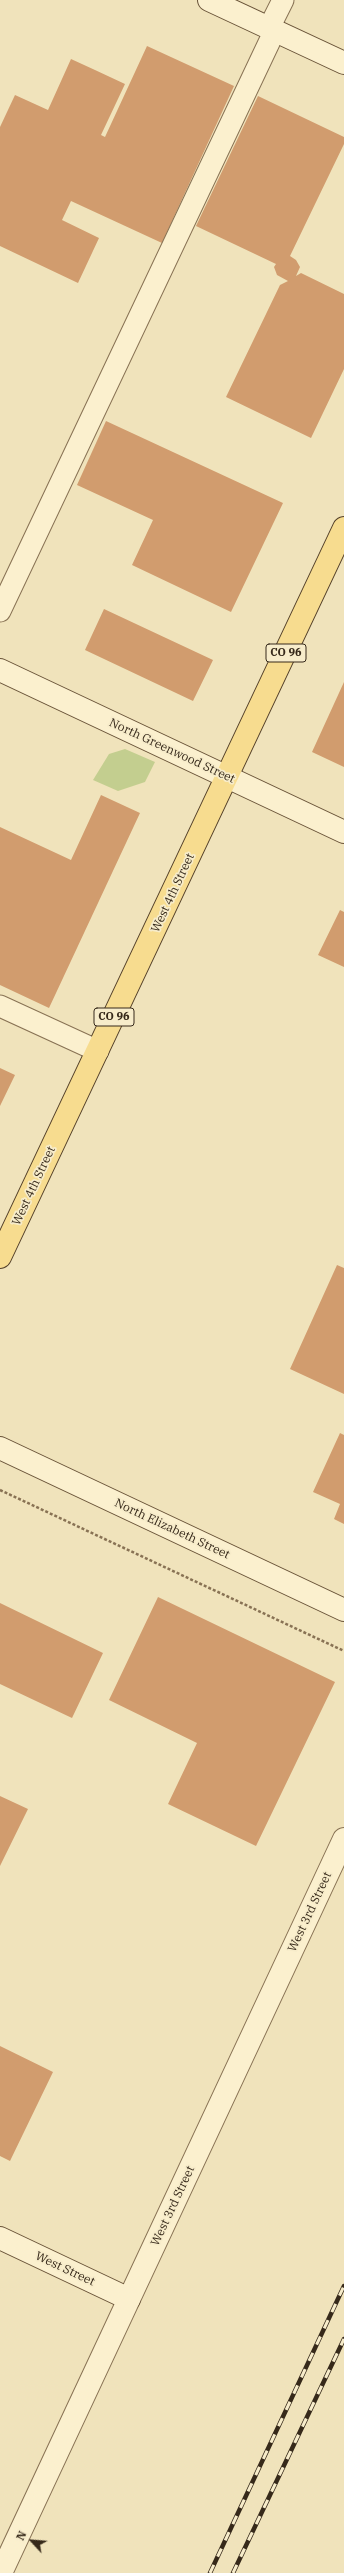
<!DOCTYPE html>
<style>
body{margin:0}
#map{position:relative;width:344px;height:2573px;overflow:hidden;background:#f0e3bb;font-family:"IBM Plex Serif",serif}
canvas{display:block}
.north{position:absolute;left:12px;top:2521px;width:40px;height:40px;-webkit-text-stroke:3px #f7ecca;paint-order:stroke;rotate:296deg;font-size:11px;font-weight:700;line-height:16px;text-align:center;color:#36291a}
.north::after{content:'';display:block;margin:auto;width:14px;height:18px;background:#36291a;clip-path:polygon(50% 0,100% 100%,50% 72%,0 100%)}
</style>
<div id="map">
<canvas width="344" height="2573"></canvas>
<div class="north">N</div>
</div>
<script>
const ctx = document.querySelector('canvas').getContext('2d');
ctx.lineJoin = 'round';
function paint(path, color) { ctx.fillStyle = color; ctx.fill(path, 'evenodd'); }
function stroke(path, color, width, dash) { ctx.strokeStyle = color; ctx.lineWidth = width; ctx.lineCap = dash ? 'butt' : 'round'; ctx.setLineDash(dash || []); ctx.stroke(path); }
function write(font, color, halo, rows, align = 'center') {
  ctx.font = font + ' "IBM Plex Serif",serif'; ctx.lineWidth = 3.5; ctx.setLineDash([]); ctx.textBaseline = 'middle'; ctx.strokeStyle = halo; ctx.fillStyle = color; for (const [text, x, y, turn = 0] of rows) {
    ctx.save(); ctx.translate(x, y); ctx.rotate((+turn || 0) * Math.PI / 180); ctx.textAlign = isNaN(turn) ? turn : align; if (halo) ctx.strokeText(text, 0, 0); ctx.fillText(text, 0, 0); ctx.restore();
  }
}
const green = new Path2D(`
 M125 749 155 762 145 782 118 791 93 780 109 754Z`);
const building = new Path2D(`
 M147 46 234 86 162 243 71 201 62 220 99 238 78 283 0 246V127L15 95 48 110 71 59 95 70 125 84 101 135 105 137Z
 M258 96 344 137V144L290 256 296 260 300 267 296 276 301 273 344 294V369L311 438 226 397 280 285 288 281 277 275 274 267 276 264 196 226Z
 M106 421 283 503 231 612 132 565 153 520 77 485Z
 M104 609 213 660 193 701 85 650Z
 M344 682V767L312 752Z
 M101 795 140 813 49 1008 0 985V827L71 860Z
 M340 910 344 912V967L318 955Z
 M0 1068 15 1075 0 1106Z
 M337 1265 344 1268V1394L290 1369Z
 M340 1433 344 1435V1524L334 1519 340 1504 313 1492Z
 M158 1597 335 1682 256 1846 168 1804 197 1743 109 1700Z
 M0 1603 103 1653 72 1718 0 1684Z
 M0 1796 28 1809 0 1866Z
 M0 2046 53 2072 10 2161 0 2156Z`);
const path = new Path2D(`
 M0 1490 344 1651`);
const lane = new Path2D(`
 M269 28 283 0
 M0 611 275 30
 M0 1006 98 1051`);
const street = new Path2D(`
 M1 2573 344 1839`);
const secondary = new Path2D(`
 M209 0 344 63
 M0 670 344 832
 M0 1448 344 1610
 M0 2238 129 2299`);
const primary = new Path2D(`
 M0 1257 344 528`);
const rail = new Path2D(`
 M210 2573 344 2286
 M233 2573 344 2339`);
const shields = [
 [286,653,40],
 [114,1017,40]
];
const shieldNames = [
 ["CO 96",286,653],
 ["CO 96",114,1017]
];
const streetNames = [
 ["North Greenwood Street",172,751,25],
 ["West 4th Street",173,893,-65],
 ["West 4th Street",34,1186,-65],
 ["North Elizabeth Street",172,1529,25],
 ["West 3rd Street",310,1912,-65],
 ["West 3rd Street",173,2206,-65],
 ["West Street",65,2269,25]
];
paint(green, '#c3ce8f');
paint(building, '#d19c6e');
stroke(lane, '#887254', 23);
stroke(street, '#887254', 24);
stroke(secondary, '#695338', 24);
stroke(primary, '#544029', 24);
stroke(path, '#887254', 2.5, [3, 2]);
stroke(lane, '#fbf0ce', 21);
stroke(street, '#fbf0ce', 22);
stroke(secondary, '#fbf0ce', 22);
stroke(primary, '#f7dc8f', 22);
stroke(rail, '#36291a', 4.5);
stroke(rail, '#f7ecca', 3, [9]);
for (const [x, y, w] of shields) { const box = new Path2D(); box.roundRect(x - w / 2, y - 9, w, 18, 3); ctx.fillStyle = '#f7ecca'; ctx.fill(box); stroke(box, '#36291a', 1); }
write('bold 11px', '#36291a', null, shieldNames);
write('12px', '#36291a', '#f7ecca', streetNames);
</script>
